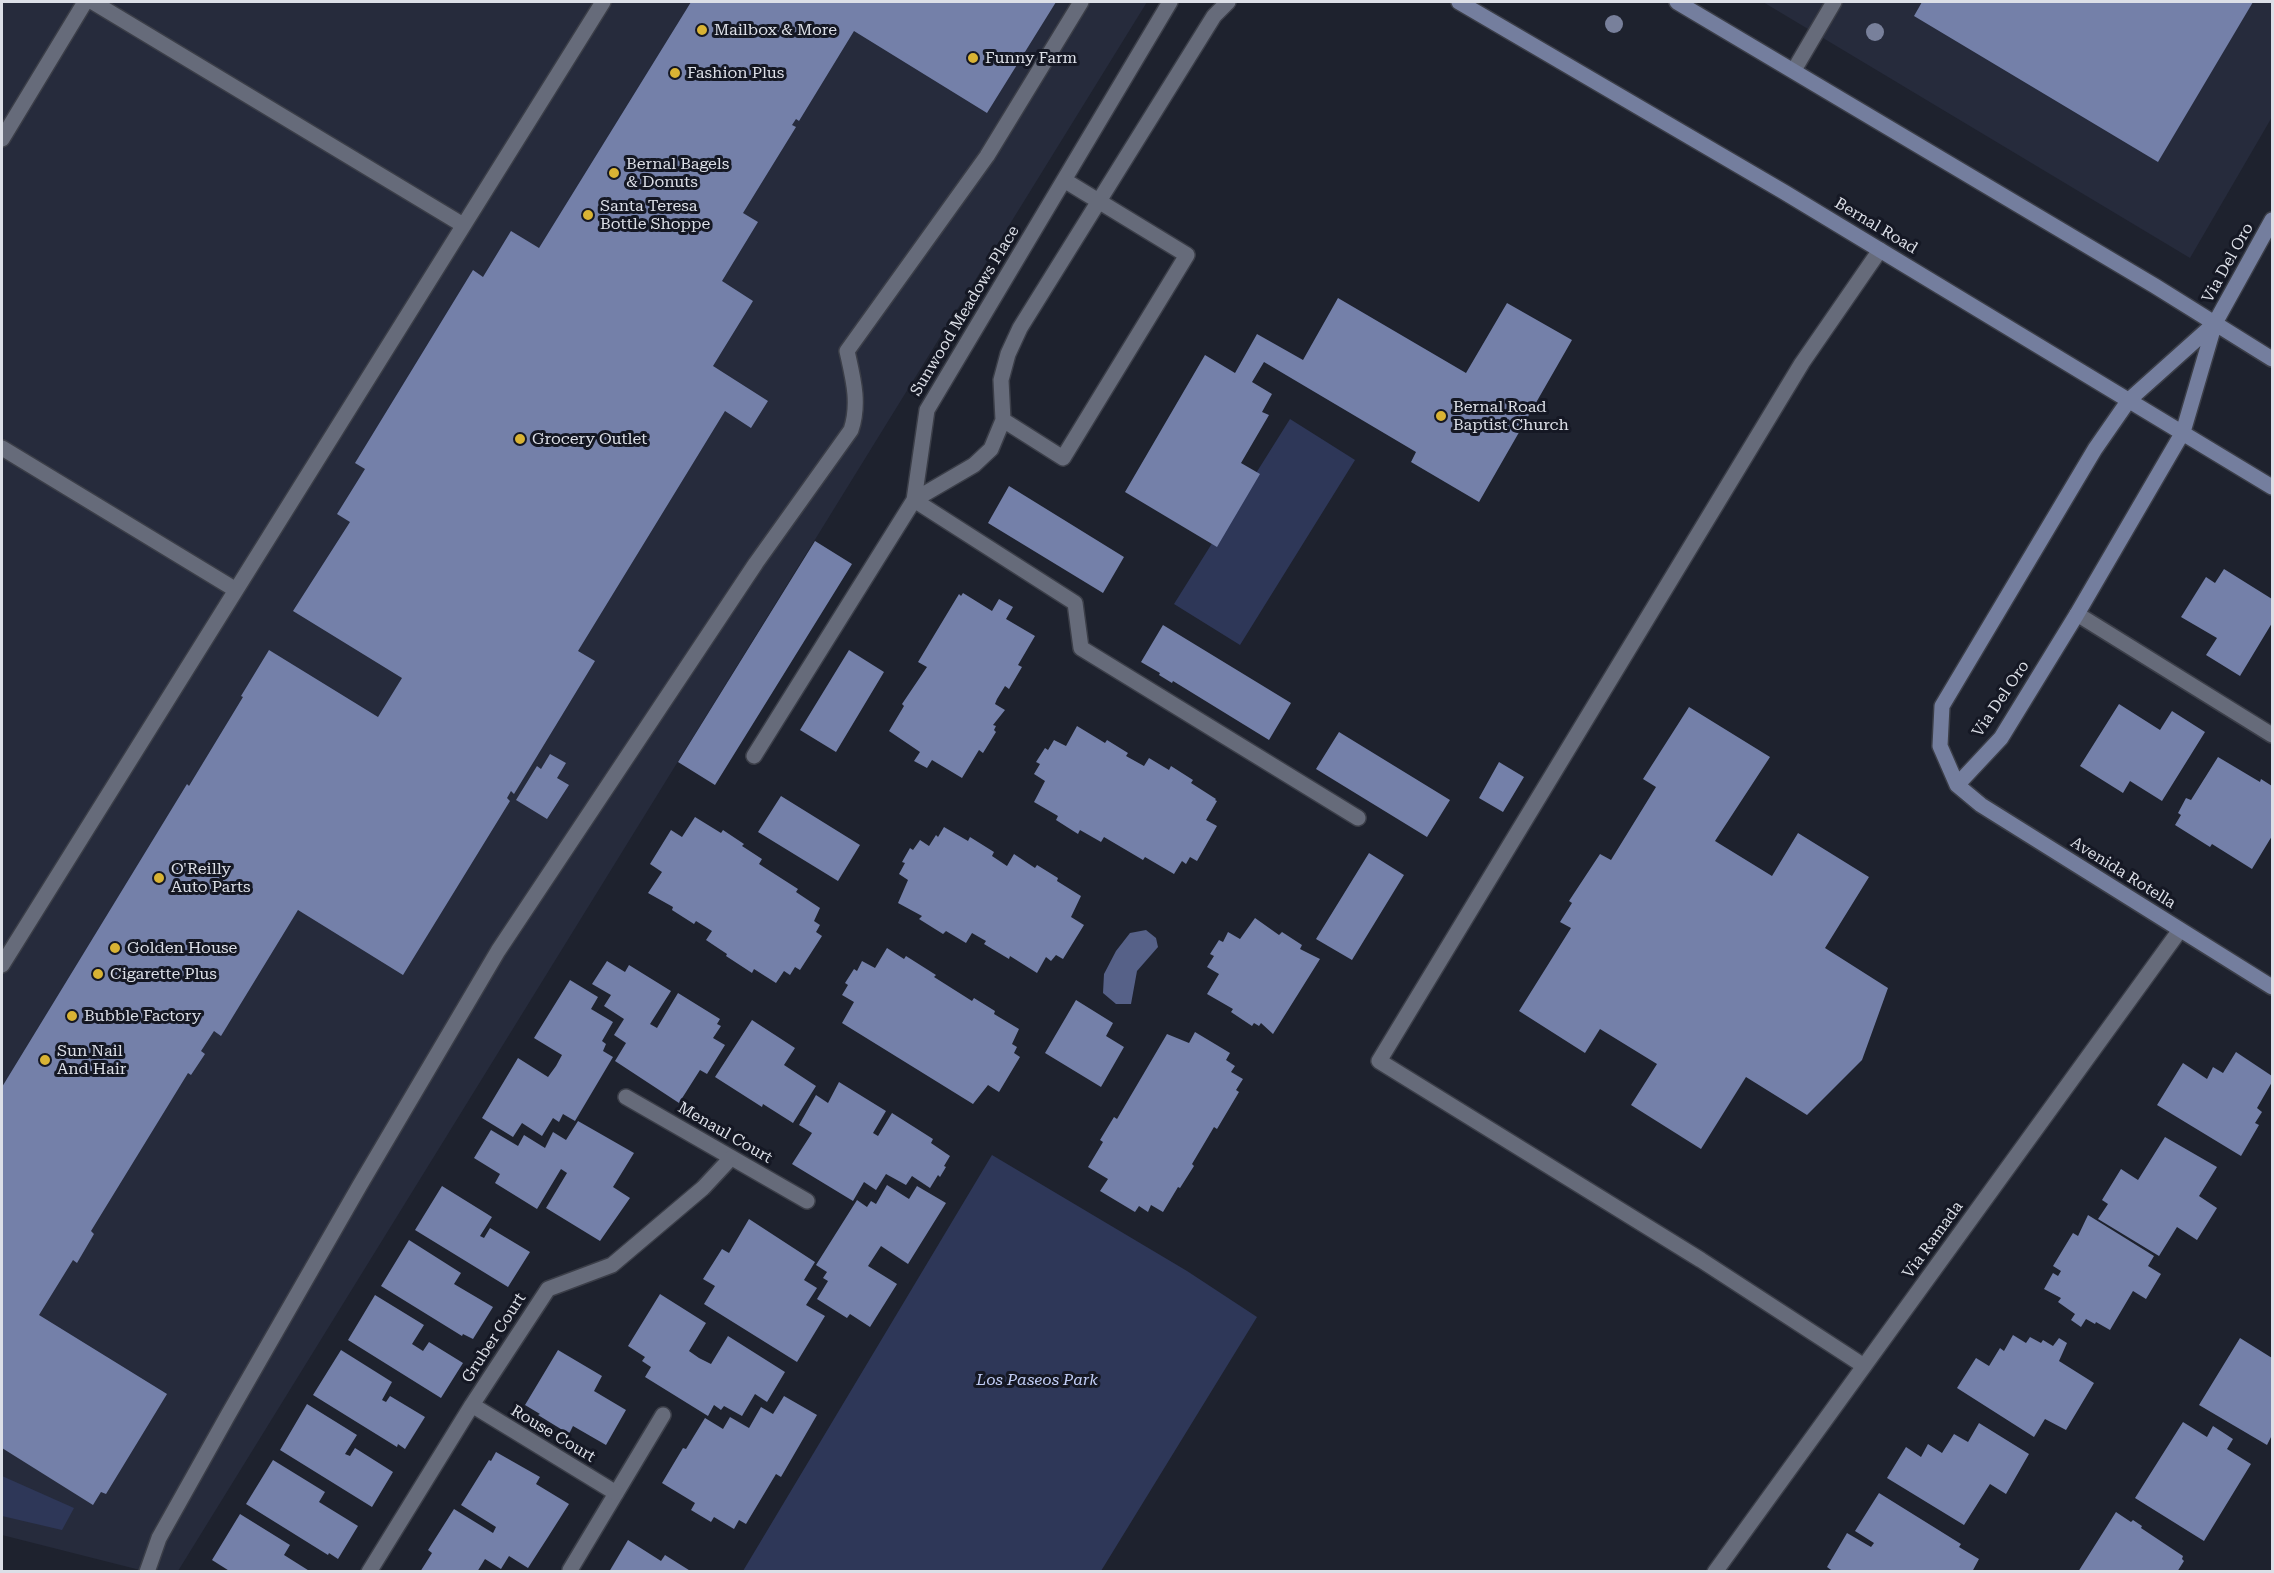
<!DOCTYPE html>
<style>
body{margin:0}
#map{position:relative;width:2274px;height:1573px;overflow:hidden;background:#1e222e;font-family:"Roboto Serif",serif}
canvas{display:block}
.frame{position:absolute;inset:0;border:3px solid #dcdfe7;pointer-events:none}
</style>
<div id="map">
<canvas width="2274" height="1573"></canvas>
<div class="frame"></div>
</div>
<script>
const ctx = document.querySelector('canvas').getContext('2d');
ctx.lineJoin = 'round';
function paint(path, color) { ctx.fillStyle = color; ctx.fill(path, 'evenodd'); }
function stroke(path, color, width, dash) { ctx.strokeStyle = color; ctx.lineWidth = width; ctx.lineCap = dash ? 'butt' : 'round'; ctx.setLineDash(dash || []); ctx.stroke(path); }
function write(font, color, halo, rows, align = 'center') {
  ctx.font = font + ' "Roboto Serif",serif'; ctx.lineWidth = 6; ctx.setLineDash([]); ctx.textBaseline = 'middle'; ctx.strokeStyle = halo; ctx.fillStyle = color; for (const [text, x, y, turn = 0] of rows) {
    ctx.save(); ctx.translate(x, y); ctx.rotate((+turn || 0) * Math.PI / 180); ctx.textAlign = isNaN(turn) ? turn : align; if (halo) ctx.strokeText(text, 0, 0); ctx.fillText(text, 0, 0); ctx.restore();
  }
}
const built = new Path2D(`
 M2 2H1147L178 1571H144L2 1535Z
 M1763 2H2272V117L2190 258Z`);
const green = new Path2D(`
 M1290 419 1355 460 1240 645 1174 604Z
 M992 1155 1187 1271 1257 1317 1101 1571H743Z
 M2 1476 74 1508 62 1530 2 1516Z`);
const water = new Path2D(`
 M1146 930 1156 938 1158 947 1137 971 1131 1004H1116L1103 993 1104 974 1116 951 1130 933Z`);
const building = new Path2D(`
 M691 2H1056L987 113 854 31 799 121 796 119 792 125 796 127 743 213 758 222 722 281 753 301 713 366 768 401 751 428 725 411 578 651 595 661 514 794 511 791 507 798 510 801 403 975 298 910 221 1036 214 1031 201 1051 205 1054 191 1075 188 1073 91 1231 94 1234 77 1263 73 1260 39 1315 167 1394 106 1494 101 1492 93 1505 2 1448V1087L187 784 189 786 243 697 241 696 269 650 378 717 402 678 293 611 350 522 337 514 365 469 355 463 473 270 483 277 511 231 539 248Z
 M1922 2H2253L2158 162 1914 16Z
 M1338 298 1466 373 1507 303 1572 340 1479 502 1411 462 1416 452 1264 362 1252 382 1272 394 1262 412 1269 415 1241 463 1260 474 1217 547 1125 492 1205 355 1235 373 1257 334 1303 360Z
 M1009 486 1124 557 1103 593 988 523Z
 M815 541 852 564 715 785 678 762Z
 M2224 569 2272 599V623L2240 676 2206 655 2217 638 2181 617 2206 577 2215 583Z
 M963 593 992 611 999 599 1013 607 1006 619 1035 636 1018 665 1022 667 1009 689 1005 686 997 699 995 704 1005 710 993 725 996 726 994 730 996 732 983 753 979 750 962 778 932 760 927 768 914 761 920 752 889 731 904 706 902 704 927 667 918 662 959 594 961 596Z
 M1163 625 1291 703 1269 740 1173 681 1172 683 1159 675 1160 673 1141 662Z
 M849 650 884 672 836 752 800 730Z
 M2119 704 2160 730 2172 711 2205 732 2162 801 2130 781 2123 793 2080 766Z
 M1689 707 1770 757 1715 841 1772 876 1798 833 1869 877 1825 948 1888 988 1862 1060 1807 1115 1746 1077 1701 1149 1631 1105 1657 1064 1600 1029 1585 1053 1519 1011 1571 928 1560 922 1572 903 1569 901 1600 854 1611 860 1656 787 1643 779Z
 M1077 726 1105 743 1107 740 1128 753 1126 756 1144 766 1149 758 1169 770 1171 766 1193 780 1191 783 1216 799 1215 800 1217 801 1206 820 1217 826 1197 861 1190 857 1186 864 1182 861 1174 874 1145 857 1143 860 1104 837 1101 842 1080 830 1078 834 1056 820 1058 816 1034 802 1045 781 1034 774 1040 764 1036 762 1045 748 1048 750 1054 740 1066 746Z
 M1339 732 1450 800 1427 837 1316 769Z
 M550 754 566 763 557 778 569 785 547 819 516 800 537 766 541 769Z
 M2218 757 2260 782 2261 779 2272 786V836L2252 869 2212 844 2210 847 2175 825 2181 815 2178 813 2186 798 2191 800Z
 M1499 762 1524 777 1503 812 1479 798Z
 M781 796 860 845 838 881 758 832Z
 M695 817 721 833 723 830 744 844 742 846 762 859 759 864 798 889 796 892 820 908 814 921 820 925 816 932 822 936 800 970 795 967 790 975 784 971 776 983 754 969 752 973 726 956 727 954 706 940 712 931 696 921 694 924 672 910 673 907 648 893 662 872 650 864 671 830 682 837Z
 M944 827 968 841 970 837 994 852 992 856 1007 866 1014 854 1035 868 1037 865 1058 878 1057 881 1081 896 1071 917 1084 925 1063 959 1056 955 1051 961 1046 957 1037 973 1010 956 1009 959 984 944 986 941 972 933 966 943 946 931 943 934 919 919 922 916 898 903 908 880 899 874 905 863 902 862 910 848 913 850 920 840 929 846 936 835 938 837Z
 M1369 853 1404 875 1352 960 1316 939Z
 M1255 918 1279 935 1282 932 1302 945 1300 949 1320 959 1273 1034 1261 1023 1259 1026 1254 1023 1252 1026 1231 1012 1233 1009 1207 994 1219 974 1207 967 1214 956 1210 954 1219 940 1223 942 1228 932 1240 939Z
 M887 948 904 959 906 956 936 975 934 977 972 1001 974 998 995 1011 994 1014 1019 1029 1012 1044 1017 1047 1014 1053 1020 1057 999 1092 988 1085 973 1104 842 1023 854 1002 842 995 848 985 845 983 854 969 857 971 862 961 875 968Z
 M607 961 625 972 629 965 671 991 650 1024 657 1028 678 993 720 1019 717 1024 721 1026 713 1038 725 1045 707 1074 700 1070 679 1103 615 1061 626 1043 614 1035 624 1019 604 1006 611 995 592 984Z
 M570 980 598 997 591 1009 613 1022 602 1041 606 1044 603 1051 613 1057 575 1121 563 1114 559 1122 553 1118 542 1136 522 1123 513 1137 482 1118 518 1058 548 1077 556 1066 562 1055 534 1038Z
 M1076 1000 1113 1023 1106 1036 1124 1047 1101 1087 1045 1053Z
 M752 1020 795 1048 784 1065 816 1086 793 1123 763 1104 762 1107 715 1077Z
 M1195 1032 1230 1053 1226 1060 1235 1066 1231 1072 1243 1079 1236 1090 1239 1092 1217 1129 1214 1127 1192 1164 1194 1166 1180 1188 1178 1187 1163 1212 1151 1205 1148 1212 1139 1206 1135 1212 1100 1191 1108 1179 1088 1167 1103 1142 1100 1140 1114 1117 1117 1119 1167 1034 1189 1043Z
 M2236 1052 2272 1076V1082L2257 1108 2262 1112 2255 1123 2259 1125 2241 1156 2157 1105 2183 1063 2207 1079 2213 1067 2223 1073Z
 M839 1082 886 1111 873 1133 878 1136 892 1113 933 1139 931 1143 950 1156 944 1166 946 1167 940 1177 938 1175 930 1188 912 1176 906 1185 886 1174 876 1190 864 1182 853 1201 792 1164 812 1133 799 1125 816 1095 828 1103Z
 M578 1121 634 1153 613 1187 630 1198 600 1241 546 1208 567 1173 561 1169 537 1209 495 1183 500 1174 474 1158 491 1130 518 1146 524 1135 545 1148 553 1132 566 1140Z
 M2165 1137 2217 1167 2199 1196 2217 1208 2197 1240 2177 1227 2159 1256 2098 1219 2108 1204 2102 1200 2121 1169 2138 1180Z
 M887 1185 909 1199 917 1186 946 1203 908 1264 881 1246 868 1266 897 1284 870 1327 850 1314 847 1318 817 1299 828 1281 823 1278 827 1272 816 1265 857 1200 867 1207 871 1201 876 1204Z
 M442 1186 492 1217 480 1236 484 1238 490 1228 530 1252 508 1287 415 1230Z
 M2088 1215 2154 1256 2148 1266 2161 1274 2146 1299 2133 1291 2110 1330 2096 1322 2095 1324 2086 1319 2081 1327 2071 1320 2075 1314 2058 1302 2061 1298 2044 1289 2053 1273 2058 1276 2061 1271 2053 1266 2073 1233 2078 1236Z
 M749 1219 815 1262 804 1280 817 1288 806 1305 825 1316 797 1362 704 1304 715 1286 703 1279 722 1249 729 1253Z
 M409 1240 461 1273 454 1284 493 1307 473 1339 463 1334 462 1336 381 1286Z
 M660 1294 706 1323 689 1351 699 1358 711 1364 728 1336 785 1372 767 1402 755 1394 742 1416 724 1406 721 1410 714 1405 708 1416 645 1377 651 1367 642 1361 645 1357 628 1346Z
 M375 1295 424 1325 412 1344 423 1351 429 1342 463 1363 441 1398 348 1340Z
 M2013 1335 2026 1343 2030 1337 2041 1343 2043 1340 2053 1346 2059 1338 2067 1343 2059 1361 2094 1383 2066 1430 2045 1419 2034 1437 1957 1388 1976 1358 1989 1366 2000 1348 2004 1351Z
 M2240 1338 2272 1358V1435L2267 1445 2199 1405Z
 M341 1350 392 1382 382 1400 386 1402 390 1396 425 1417 405 1449 398 1444 397 1447 313 1395Z
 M558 1350 602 1376 594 1391 626 1410 606 1445 573 1426 569 1434 538 1415 540 1414 525 1405Z
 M784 1396 817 1415 781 1477 776 1474 746 1524 739 1520 734 1529 714 1517 711 1522 691 1510 695 1503 662 1483 683 1448 686 1449 705 1418 723 1429 730 1417 749 1428 761 1407 773 1414Z
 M307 1404 357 1435 345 1454 350 1456 355 1448 393 1472 372 1507 280 1450Z
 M2183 1422 2207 1437 2213 1426 2233 1439 2227 1449 2251 1464 2204 1541 2135 1498Z
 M1979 1423 2029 1454 2006 1494 1990 1484 1964 1525 1887 1478 1906 1447 1921 1457 1928 1444 1942 1453 1954 1434 1968 1442Z
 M496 1452 540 1477 536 1484 569 1504 548 1537 528 1568 509 1556 501 1569 485 1559 477 1572H420L432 1553 428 1550 454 1509 493 1533 496 1527 461 1505 489 1460 491 1461Z
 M273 1460 325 1492 319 1502 358 1526 338 1559 329 1553 328 1555 246 1504Z
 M1879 1493 1961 1544 1959 1547 1979 1559 1972 1572H1834L1827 1567 1847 1533 1871 1547 1874 1543 1855 1531Z
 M2116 1512 2131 1522 2133 1520 2142 1526 2141 1528 2183 1556 2182 1559 2184 1561 2177 1572H2078Z
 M240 1514 290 1545 284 1555 311 1572H231L212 1560Z
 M628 1540 661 1561 665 1555 692 1572H609Z`);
const lane = new Path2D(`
 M93 2 463 225
 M1794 70 1834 2
 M2 139 85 2
 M1003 420 1063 458 1187 255 1064 180
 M2 448 236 590
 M914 500 974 465 991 449 1003 420 1001 380 1008 354 1020 328 1214 16 1228 2
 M914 500 1075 603 1081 648 1358 818
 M2077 614 2272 735
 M754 756 914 500 927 410 1170 2
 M2 965 603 2
 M626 1097 807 1201
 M1864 1366 1701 1260 1379 1061 1802 363 1880 250
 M570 1570 663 1415
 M147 1572 159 1538 228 1415 360 1185 498 951 756 563 851 430C860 403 853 378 847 351L987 156 1081 2`);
const street = new Path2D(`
 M472 1405 616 1493
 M369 1572 472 1405 548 1289 612 1265 703 1188 731 1158
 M1715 1572 2180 930`);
const secondary = new Path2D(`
 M1459 2 1784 192 2272 487
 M1677 2 2155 286 2272 359
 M2215 323 2129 400 2095 449 1942 706 1940 746 1957 785 1981 805 2272 987
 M1957 785 2001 738 2077 614 2183 432 2215 323 2272 220`);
const trees = [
 [1614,24],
 [1875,32]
];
const markers = [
 [702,30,6,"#d9b334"],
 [973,58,6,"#d9b334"],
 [675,73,6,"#d9b334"],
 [614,173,6,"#d9b334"],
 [588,215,6,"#d9b334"],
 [1441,416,6,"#d9b334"],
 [520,439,6,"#d9b334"],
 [159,878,6,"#d9b334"],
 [115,948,6,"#d9b334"],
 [98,974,6,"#d9b334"],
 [72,1016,6,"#d9b334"],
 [45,1060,6,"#d9b334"]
];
const poiNames = [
 ["Mailbox & More",714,30],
 ["Funny Farm",985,58],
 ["Fashion Plus",687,73],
 ["Bernal Bagels",626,164],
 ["& Donuts",626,182],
 ["Santa Teresa",600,206],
 ["Bottle Shoppe",600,224],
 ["Bernal Road",1453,407],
 ["Baptist Church",1453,425],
 ["Grocery Outlet",532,439],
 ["O'Reilly",171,869],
 ["Auto Parts",171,887],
 ["Golden House",127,948],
 ["Cigarette Plus",110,974],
 ["Bubble Factory",84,1016],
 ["Sun Nail",57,1051],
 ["And Hair",57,1069]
];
const streetNames = [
 ["Bernal Road",1876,226,31],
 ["Via Del Oro",2228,263,-61],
 ["Sunwood Meadows Place",965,311,-59],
 ["Via Del Oro",2001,699,-56],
 ["Avenida Rotella",2123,873,32],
 ["Menaul Court",725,1133,30],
 ["Via Ramada",1933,1240,-54],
 ["Gruber Court",494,1338,-57],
 ["Rouse Court",553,1434,31]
];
const parkNames = [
 ["Los Paseos Park",1037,1380]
];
paint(built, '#262b3c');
paint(green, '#2e3758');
paint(water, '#566188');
paint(building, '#7480a9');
stroke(lane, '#3b3e48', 18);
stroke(street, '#3b3e48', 18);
stroke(secondary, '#3b3e48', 18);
stroke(lane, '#666b7a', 15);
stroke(street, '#666b7a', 15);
stroke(secondary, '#747e9e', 15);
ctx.fillStyle = '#78809b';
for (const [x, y] of trees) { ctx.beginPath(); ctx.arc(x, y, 9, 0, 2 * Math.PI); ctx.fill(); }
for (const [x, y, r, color] of markers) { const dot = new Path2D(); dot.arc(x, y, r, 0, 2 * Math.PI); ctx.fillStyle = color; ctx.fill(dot); stroke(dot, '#151824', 2); }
write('16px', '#dcdfe7', '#151824', poiNames, 'left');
write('16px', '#dcdfe7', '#151824', streetNames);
write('italic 16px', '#c1cdf5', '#151824', parkNames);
</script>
